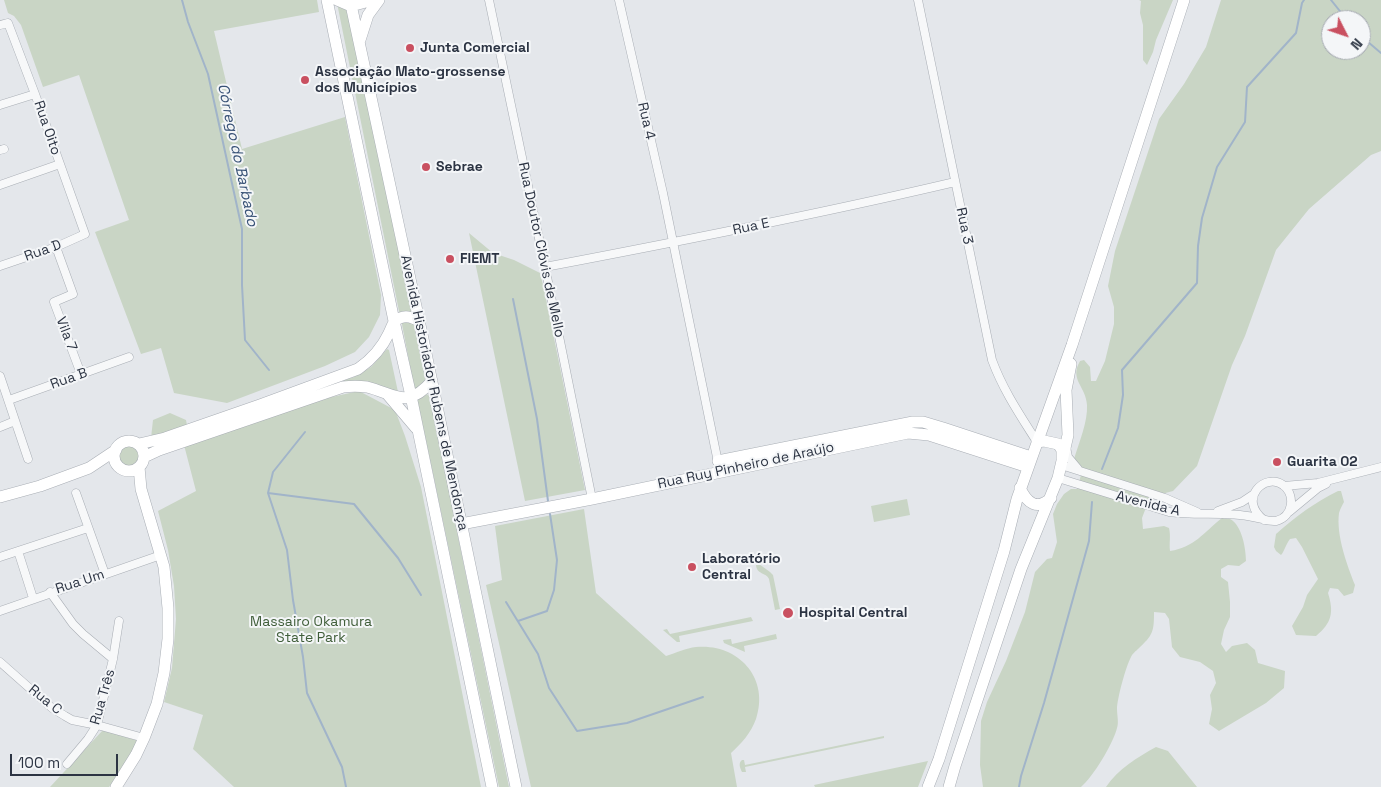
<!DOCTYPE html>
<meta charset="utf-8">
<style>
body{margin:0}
#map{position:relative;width:1381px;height:787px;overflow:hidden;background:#e4e7eb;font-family:"Space Grotesk",sans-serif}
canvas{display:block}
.north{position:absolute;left:1321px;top:10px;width:50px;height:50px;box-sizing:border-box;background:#f4f6f8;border:1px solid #a4a8b0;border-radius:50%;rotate:131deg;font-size:14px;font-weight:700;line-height:20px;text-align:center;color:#2c3443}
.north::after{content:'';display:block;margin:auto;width:18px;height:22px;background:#c95060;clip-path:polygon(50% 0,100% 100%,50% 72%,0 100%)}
.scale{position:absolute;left:10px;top:754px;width:108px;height:22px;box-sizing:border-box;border:2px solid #2c3443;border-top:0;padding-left:6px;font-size:15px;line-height:18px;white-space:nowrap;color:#2c3443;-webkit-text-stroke:4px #f4f6f8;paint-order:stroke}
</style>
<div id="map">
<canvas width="1381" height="787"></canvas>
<div class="north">N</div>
<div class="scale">100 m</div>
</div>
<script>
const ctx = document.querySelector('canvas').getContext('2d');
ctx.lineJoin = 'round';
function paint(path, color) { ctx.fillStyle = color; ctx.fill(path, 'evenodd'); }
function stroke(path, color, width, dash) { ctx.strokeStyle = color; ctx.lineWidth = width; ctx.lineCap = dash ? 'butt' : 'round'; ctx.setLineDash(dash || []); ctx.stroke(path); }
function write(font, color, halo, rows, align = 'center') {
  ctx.font = font + ' "Space Grotesk",sans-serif'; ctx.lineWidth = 4; ctx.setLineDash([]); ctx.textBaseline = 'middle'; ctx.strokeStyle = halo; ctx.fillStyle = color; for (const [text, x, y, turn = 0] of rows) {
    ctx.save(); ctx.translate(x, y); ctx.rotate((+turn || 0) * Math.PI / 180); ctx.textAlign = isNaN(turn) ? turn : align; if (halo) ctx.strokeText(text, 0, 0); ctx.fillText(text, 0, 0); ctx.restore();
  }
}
const green = new Path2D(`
 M4 0H317L319 12 214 31 242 149 345 117 381 295 380 315 369 337 355 352 325 366 227 403 174 393 161 348 141 354 95 232 129 220 79 75 43 87 21 25 14 16 8 13Z
 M1139 0H1173L1156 40 1153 52 1147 65 1143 60V25L1140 13 1141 1Z
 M1221 0H1381V151L1371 155 1309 209 1276 250 1245 336 1232 365 1197 466 1173 491 1150 497 1142 518 1143 529 1164 526 1169 528C1171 536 1169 543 1170 551 1195 547 1203 533 1222 518 1225 519 1228 518 1230 519 1242 525 1246 549 1246 561L1239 566 1228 565 1221 569V577L1228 582 1230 602V617L1224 630 1221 644 1226 652 1232 646 1247 643 1255 650 1258 663 1285 671 1284 688 1266 703 1219 731 1209 724 1212 709 1210 695 1216 683 1213 671 1200 662 1180 657 1172 647 1169 619 1165 613 1154 612C1154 632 1153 635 1138 649 1136 651 1132 654 1131 657 1126 666 1117 699 1117 709 1117 715 1119 723 1117 728 1113 744 1093 777 1081 787H983L980 765 981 721 987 702 1006 661 1025 612 1035 572 1047 559 1052 558 1057 542 1053 514 1057 504 1064 494 1071 489H1077L1081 475 1074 459C1079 443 1088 421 1087 405 1086 386 1069 380 1080 361L1084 360 1090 367 1091 381H1096L1105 361 1114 324V307L1108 286 1115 251 1159 119 1184 84 1206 47ZM1331 20H1361V50H1331Z
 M337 3 349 8 412 313 400 316Z
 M469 233 493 253 514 260 540 273 544 289 585 490 525 501Z
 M401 319 413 321 426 383 415 392Z
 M387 349 389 350 398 392 378 387 289 398 354 377 371 367Z
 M359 391 395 410 405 436 421 487 481 787H234L193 749 203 715 164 702 172 668 176 619 174 586 168 550 158 511 196 491 184 445 327 398Z
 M429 394 509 787H499L417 398Z
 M170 413 186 420 187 425 151 438 153 420Z
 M119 456a11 11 0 1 1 22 0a11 11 0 1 1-22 0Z
 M1338 491H1341L1344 502C1342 506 1340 509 1339 513 1336 535 1347 565 1355 585L1353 593 1344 596 1338 589 1330 588 1328 593C1334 612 1332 623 1316 636L1296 635 1292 626 1303 607 1307 595 1318 579 1302 547 1296 538 1290 539C1286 544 1284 552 1281 555L1276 551 1274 547 1276 534C1296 516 1314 503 1338 491Z
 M907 499 910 515 874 522 871 506Z
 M584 509 596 593 666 656C676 653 686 648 696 647 738 643 770 678 756 719 751 733 741 744 731 753L737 787H531L486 585 502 580 495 526Z
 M759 564 770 572 773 575 780 609 775 610 769 579C766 572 757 575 756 565Z
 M751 617 753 621 679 636 680 642H677L663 630 667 629 670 634Z
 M776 634 777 639 744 646 745 652 724 643 723 640 731 639 732 644Z
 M103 730 139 741 122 770 109 787H50Z
 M884 736V738L745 767 746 772H742C740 768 738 763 742 760H744L745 765Z
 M1156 747 1168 751 1197 787H1106C1118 769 1138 757 1156 747Z
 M928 761 918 787H815L814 785Z`);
const stream = new Path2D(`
 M182 0 188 22 208 74 242 229V285L245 340 269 370
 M1331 0 1347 20
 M1361 36 1381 53
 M513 299 537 419 548 501
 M305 432 273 472 268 493 354 504 398 558 421 595
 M1102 469 1118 428 1123 395 1122 370 1197 283 1198 246 1202 218 1217 167 1245 122 1247 87 1296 33 1302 3 1304 0
 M268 493 287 550 293 600 303 657 307 693 342 767 346 787
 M506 602 538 654 549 688 577 731 627 723 703 697
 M518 621 547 611 554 590 557 560 550 514
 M1019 787 1021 776 1044 703 1089 541 1092 502`);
const street = new Path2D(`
 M489 0 545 267 592 499
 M619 0 663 193 720 472
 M918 0 992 360C1003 390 1020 415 1037 442
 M0 25 8 23 35 94 85 234 56 247 0 266
 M0 105 35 94
 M0 150 4 149
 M0 185 60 164
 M56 247 73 294 54 302 81 374
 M545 267C682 241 819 214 955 182
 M0 376 28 459
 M9 400 129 357
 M0 427 15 421
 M1066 447 1068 457 1078 469
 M1061 465 1165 498 1197 512
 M1058 478 1169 512C1197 516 1226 511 1253 517 1261 518 1268 522 1276 521 1293 517 1296 495 1283 485 1265 472 1237 499 1264 520
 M1284 486 1318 483 1381 467
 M76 493 105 574
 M1218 511 1242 502 1254 494
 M1289 512 1318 488 1326 484
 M18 551 33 598
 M0 557 88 528
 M50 592 73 624 83 634 113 659
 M0 611 161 555
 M0 662 52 708 65 716 72 720 97 725 144 738
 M67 764 88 739 97 725 113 659 119 621`);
const secondary = new Path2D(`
 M327 0 394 321 411 396 492 787
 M337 0 351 6 373 0
 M350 0 423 339 516 787
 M360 40 368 15 379 0
 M388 395 416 428
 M114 456a15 15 0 1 1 30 0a15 15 0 1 1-30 0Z
 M1037 442 1044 441 1058 444 1062 450V459
 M139 444 165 438 260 405 358 369C371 360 382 348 389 333 392 327 393 320 400 318 407 315 413 318 419 321
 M144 457 159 450 343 387C351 386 359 386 367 387 395 394 407 410 432 381
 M718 461 913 422H923L943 428 1031 457
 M1020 488C1027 503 1037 511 1051 498
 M0 497 40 486 89 468 116 450
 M461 524 592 499 908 433 929 435 1028 467
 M116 787 136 755 144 738 157 704 164 673 168 639V608L164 567 141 489 139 467
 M928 787 939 759 1004 551 1017 499 1072 345 1184 0
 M949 787 955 766 1021 569 1058 478 1068 435 1066 390 1071 364`);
const markers = [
 [410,48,5,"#c95060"],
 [305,80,5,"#c95060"],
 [426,167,5,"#c95060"],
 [450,259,5,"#c95060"],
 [1277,462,5,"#c95060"],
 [692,567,5,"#c95060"],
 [788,613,6,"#c95060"]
];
const poiNames = [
 ["Junta Comercial",420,48],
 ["Associação Mato-grossense",315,72],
 ["dos Municípios",315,88],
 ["Sebrae",436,167],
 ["FIEMT",460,259],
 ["Guarita 02",1287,462],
 ["Laboratório",702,559],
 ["Central",702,575],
 ["Hospital Central",799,613]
];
const streetNames = [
 ["Rua 4",646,121,77],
 ["Rua Oito",47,128,71],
 ["Rua 3",964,226,78],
 ["Rua E",751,227,-12],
 ["Rua Doutor Clóvis de Mello",541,250,78],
 ["Rua D",43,251,-20],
 ["Vila 7",66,334,69],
 ["Rua B",69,379,-20],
 ["Avenida Historiador Rubens de Mendonça",434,393,78],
 ["Rua Ruy Pinheiro de Araújo",746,466,-12],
 ["Avenida A",1148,504,14],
 ["Rua Um",80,582,-18],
 ["Rua Três",103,697,-74],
 ["Rua C",45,700,39]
];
const parkNames = [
 ["Massairo Okamura",311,622],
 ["State Park",311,638]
];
const waterNames = [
 ["Córrego do Barbado",237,155,78]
];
paint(green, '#c9d5c5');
stroke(stream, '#a1b4c9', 2);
stroke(street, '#a9aeb5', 9);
stroke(secondary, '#a9aeb5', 12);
stroke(street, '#f7f8f9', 8);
stroke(secondary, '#fff', 11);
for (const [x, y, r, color] of markers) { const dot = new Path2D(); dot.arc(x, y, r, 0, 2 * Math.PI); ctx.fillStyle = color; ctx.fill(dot); stroke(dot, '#f4f6f8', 2); }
write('bold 14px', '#2c3443', '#f4f6f8', poiNames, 'left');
write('14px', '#2c3443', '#f4f6f8', streetNames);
write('14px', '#405e3a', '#f4f6f8', parkNames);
write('italic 15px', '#385276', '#f4f6f8', waterNames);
</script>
